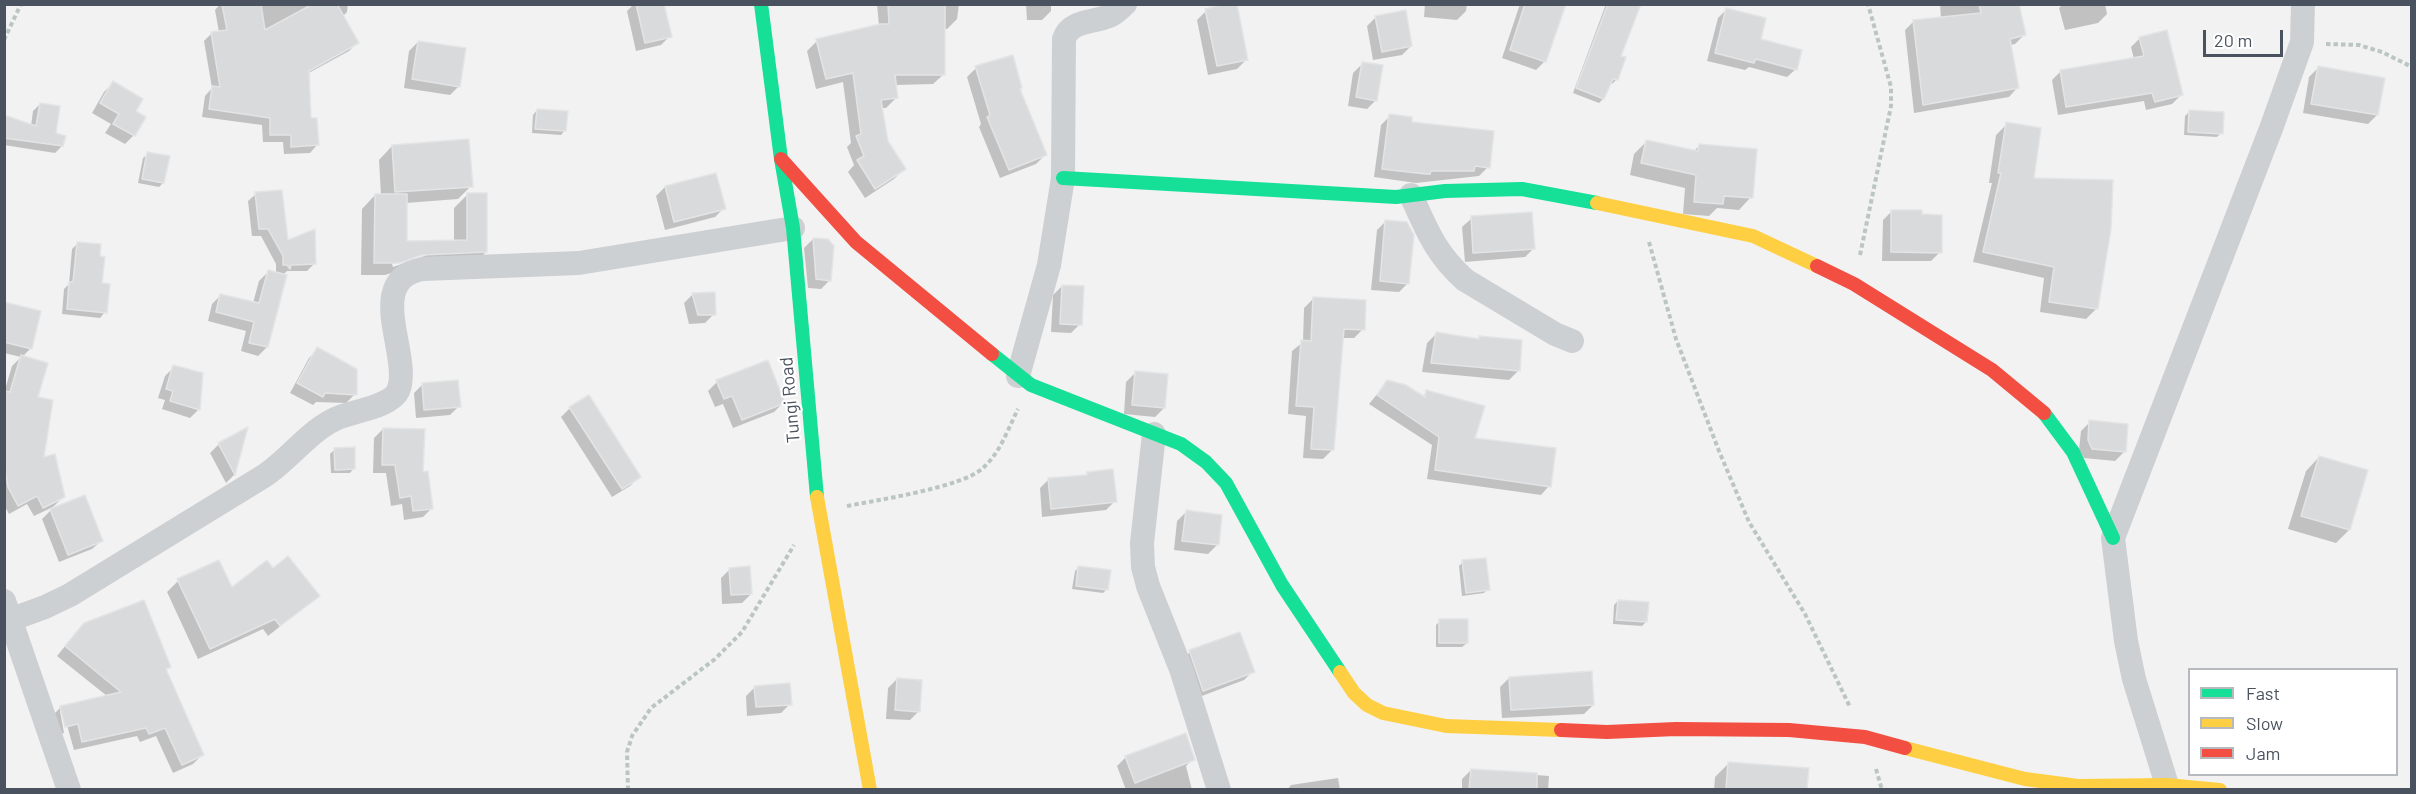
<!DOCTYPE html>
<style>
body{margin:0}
#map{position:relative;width:2416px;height:794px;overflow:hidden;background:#f2f2f2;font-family:Barlow,sans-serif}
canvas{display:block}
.frame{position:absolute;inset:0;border:6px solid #49525e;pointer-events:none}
.legend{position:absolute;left:2188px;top:668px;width:210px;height:108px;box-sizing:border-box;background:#fff;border:2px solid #b6babf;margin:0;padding:8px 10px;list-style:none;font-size:18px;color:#49525e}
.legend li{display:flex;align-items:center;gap:12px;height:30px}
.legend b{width:30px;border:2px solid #b6babf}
.scale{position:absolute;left:2203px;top:30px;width:80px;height:27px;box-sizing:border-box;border:3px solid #49525e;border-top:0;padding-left:8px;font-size:18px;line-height:21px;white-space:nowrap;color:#49525e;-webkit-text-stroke:4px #fff;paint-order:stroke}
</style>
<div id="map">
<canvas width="2416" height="794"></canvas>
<div class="frame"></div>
<ul class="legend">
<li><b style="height:8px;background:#16e098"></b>Fast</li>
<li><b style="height:8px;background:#ffcf43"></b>Slow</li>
<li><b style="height:8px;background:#f24e42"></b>Jam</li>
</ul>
<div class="scale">20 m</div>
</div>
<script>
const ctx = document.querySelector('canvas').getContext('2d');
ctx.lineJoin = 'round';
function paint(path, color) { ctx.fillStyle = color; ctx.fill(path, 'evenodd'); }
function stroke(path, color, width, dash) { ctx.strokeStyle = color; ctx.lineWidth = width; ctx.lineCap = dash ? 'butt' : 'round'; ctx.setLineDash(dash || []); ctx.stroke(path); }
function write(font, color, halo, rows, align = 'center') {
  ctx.font = font + ' Barlow,sans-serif'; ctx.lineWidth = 4.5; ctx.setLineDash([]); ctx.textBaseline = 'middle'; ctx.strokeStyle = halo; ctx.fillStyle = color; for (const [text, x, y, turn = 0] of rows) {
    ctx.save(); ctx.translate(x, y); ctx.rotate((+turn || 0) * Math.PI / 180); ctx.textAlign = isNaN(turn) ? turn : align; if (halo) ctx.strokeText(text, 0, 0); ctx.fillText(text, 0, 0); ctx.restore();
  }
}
const shadow = new Path2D(`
 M220 4H348L347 12 342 17 357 43 349 51 307 74 309 120 317 145 310 153 284 154 283 142H263L262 125 202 117 205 96 212 88 204 41 212 33 219 32 215 10Z
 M634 4H662L670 36 661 45 636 51 627 11Z
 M877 4H959L957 19 947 29H943L944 74 933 84 895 85 897 97 886 108H881L886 141 904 169 894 179 865 198 848 172 854 165 847 147 851 143 843 82 816 89 807 51 817 41 879 26Z
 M1026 4H1051V11L1042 20H1027Z
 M1425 4H1467L1466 11 1457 20 1424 17Z
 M1520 4H1564L1545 61 1536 70 1502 58Z
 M1606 4H1639L1619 57 1616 80 1612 84 1610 83 1603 99 1599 103 1573 93Z
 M1940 4H2018L2024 35 2015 44 2010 45 2017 88 2009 97 1914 113 1905 30 1914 21 1941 19Z
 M2063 4H2105L2107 14 2098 23 2065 30 2059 8Z
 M1726 10 1759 40 1796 69 1787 77 1749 67 1745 70 1707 61 1718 18Z
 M1206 11 1246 60 1237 69 1208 75 1197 20Z
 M1376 17 1411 46 1402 55 1373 60 1367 26Z
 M2140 38 2181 95 2172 104 2146 110 2144 101 2058 115 2052 80 2061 71 2134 59 2131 47Z
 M418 42 459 86 450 95 404 88 409 51Z
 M1362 64 1376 100 1367 109 1348 106 1353 73Z
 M976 68 1019 90 1045 155 1036 164 1000 178 979 127 981 124 967 77Z
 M2318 68 2377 115 2368 124 2303 113 2309 77Z
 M113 83 134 111 144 117 134 135 125 144 105 133 111 124 92 113 104 92Z
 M40 104 62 146 55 153 4 145V116L31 126 33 111Z
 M537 110 565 130 561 135 532 133 533 115Z
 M2190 111 2221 133 2217 137 2184 135 2185 116Z
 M1390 116 1410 123 1488 167 1479 176 1416 183 1374 177 1381 125Z
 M2007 124 2097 308 2086 319 2040 312 2044 278 1973 262 1992 183H1989L1996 135Z
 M1647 141 1693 152 1699 146 1751 197 1739 210 1717 208 1709 216 1683 214 1685 188 1630 175 1634 154Z
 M392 146 471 186 458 199 406 203V242H454V208L467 195 486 252 472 265 408 268 385 275H361L362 209 375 195H381L379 160ZM422 253 430 254 393 267 392 264Z
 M148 154 163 183 159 187 138 183 143 158Z
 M665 187 724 208 715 217 665 230 656 196Z
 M256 194 287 242 315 263 307 271H287L283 275 279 272H276V264L261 236H252L248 201Z
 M1892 211 1940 252 1931 261H1882L1883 220Z
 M1472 218 1534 248 1525 257 1465 262 1462 227Z
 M1386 221 1408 283 1399 292 1371 290 1377 230Z
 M813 239 830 280 821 289 808 288 804 248Z
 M77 244 105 312 100 318 62 314 64 289 69 284 72 249Z
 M268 272 267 347 258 356 241 351 246 331 208 321 212 304 221 295 253 303 259 281Z
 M1062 286 1080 324 1071 333 1051 332 1053 295Z
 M693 294 714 314 705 323 689 324 684 303Z
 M1313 299 1363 329 1354 338H1342L1332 450 1323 459 1303 458 1306 416 1288 414 1292 351 1303 342 1304 308Z
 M4 304 31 348 22 357 37 399 36 448 4 442V393L12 366 21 357 4 353Z
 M1436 334 1477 340 1480 338 1518 371 1509 380 1422 372 1427 343Z
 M318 349 355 394 346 403 316 402 313 405 290 393 309 358Z
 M174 367 199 409 190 418 162 409 165 400 158 398 165 376Z
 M1135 373 1164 408 1155 417 1124 414 1126 382Z
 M1388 381 1422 397 1427 392 1473 440 1549 486 1541 495 1427 479 1432 445 1369 404Z
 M717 382 783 403 774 412 733 428 723 404 715 407 708 391Z
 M423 384 459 406 450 415 416 418 414 393Z
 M570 408 639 477 630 486 612 497 561 417Z
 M2090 422 2124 452 2115 461 2084 458 2079 450 2081 431Z
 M383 429 421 474 432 508 423 517 404 520 402 504 391 506 386 473H373L374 438Z
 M245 430 234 475 226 483 210 453 219 444Z
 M335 449 354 468 350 473H331L330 454Z
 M54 456 63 497 53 507 34 516 27 504 9 514 4 505V466Z
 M2319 457 2349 530 2336 543 2288 529 2306 471Z
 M1088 474 1115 501 1106 510 1042 517 1040 488 1049 479 1085 476Z
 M51 510 101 541 92 549 59 562 42 519Z
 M1186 512 1217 545 1208 554 1174 550 1177 521Z
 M1463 562 1488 589 1484 593 1462 596 1459 566Z
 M1079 567 1107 589 1103 593 1072 589 1075 571Z
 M730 569 751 594 742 603 722 604 721 578Z
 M273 570 318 596 268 636 263 629 198 659 167 592 178 581 231 590Z
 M1618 601 1646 622 1642 626 1613 624 1614 605Z
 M1440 621 1467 643 1462 647H1436V625Z
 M75 634 170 666 165 671 202 755 193 764 173 773 156 736 140 742 137 736 74 750 63 711H60L64 733 56 735 52 716 61 707 107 696 57 656Z
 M1190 652 1253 671 1244 680 1194 699 1181 661Z
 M1509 678 1593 705 1584 714 1502 718 1500 687Z
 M897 679 919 711 910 720 886 719 888 688Z
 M755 687 790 704 781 713 747 716 746 696Z
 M1126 757 1193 759 1186 766 1192 790H1126L1117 766Z
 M1729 763 1807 770 1805 790H1714L1715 777Z
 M1471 770 1549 776 1548 790H1462V779Z
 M1338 778 1340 790H1287L1291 785Z`);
const building = new Path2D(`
 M222 4H261L265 30 313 4H337L359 43 309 71 311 118H317L319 145 291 147V135H270V118L209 109 212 86 220 87 211 32 227 30Z
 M636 4H664L672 37 645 43Z
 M888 4H945V75H895L898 98 881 100 888 141 906 169 875 189 857 160 864 156 856 136 861 134 853 73 826 79 816 39 880 24H889Z
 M1224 4H1237L1248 60 1217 66 1205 9Z
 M1525 4H1566L1546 62 1510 50Z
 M1608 4H1641L1621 56 1626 57 1618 80 1613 79 1604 99 1576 88Z
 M1979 4H2019L2026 35 2010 39 2019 88 1923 105 1913 20 1981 13Z
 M1726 8 1766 18 1761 39 1802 50 1797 70 1756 59 1754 63 1715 53Z
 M1406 10 1412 46 1382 52 1375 16Z
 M2167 30 2183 95 2155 102 2152 93 2066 107 2060 70 2144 56 2139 37Z
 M418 41 466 48 460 87 412 79Z
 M1013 55 1022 88 1020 89 1047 155 1009 170 987 117 990 115 975 66Z
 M1362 62 1383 65 1377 101 1356 97Z
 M2318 66 2385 78 2378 115 2311 104Z
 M113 81 143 99 136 111 146 117 135 136 113 124 119 114 100 103Z
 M40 103 60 106 56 133 66 136 63 146 4 138V115L36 126Z
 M537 109 568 111 566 131 535 129Z
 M2189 110 2224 112 2223 134 2188 132Z
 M1389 114 1412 117V122L1494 131 1490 168 1475 166 1474 171H1431L1430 174H1426L1382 169Z
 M2006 122 2041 128 2034 178 2113 180 2111 229 2098 309 2049 302 2054 267 1983 252 2001 173H1998Z
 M469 139 473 187 395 192 392 145Z
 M1646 140 1698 151 1699 144 1757 149 1753 198 1724 196 1723 204 1694 202 1696 175 1641 163Z
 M147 152 170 156 164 183 142 179Z
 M716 173 726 209 674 222 665 186Z
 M282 190 288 240 315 229 316 264 291 265 290 269 287 265H283V256L268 229H259L255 192Z
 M467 193H487V252L422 255 400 263H374L375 194H407V241L467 240Z
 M1891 210H1922V214L1942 215V253L1891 252Z
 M1532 212 1535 249 1473 253 1471 216Z
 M1385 220 1407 222 1414 235 1409 284 1380 281Z
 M813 238 828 239 834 246 831 281 816 279Z
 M77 242 101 244 100 256 105 257 102 283 110 284 107 313 67 309 69 282H73Z
 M268 270 287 275 268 347 249 343 254 322 216 312 220 294 259 303Z
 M1062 285 1084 286 1082 325 1060 324Z
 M715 292 716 315H698L692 293Z
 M1313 297 1366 300 1365 330 1344 329 1334 450 1311 449 1314 407 1296 406 1301 340 1311 341Z
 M4 302 41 311 32 349 4 342Z
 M1436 332 1479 339V336L1522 340 1520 371 1431 363Z
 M317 347 357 369V395L325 393 323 397 297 383Z
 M21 355 48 363 38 397 53 400 44 457 55 454 65 497 43 508 37 496 18 506 8 487 5 468 4 391 10 392Z
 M768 360 785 403 742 420 732 396 724 399 716 380Z
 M173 365 203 373 200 410 170 401 173 391 166 389Z
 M1135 371 1168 374 1165 408 1132 405Z
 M458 380 461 407 424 410 422 383Z
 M1387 380 1406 385 1425 397 1426 390 1485 406 1475 438 1556 448 1551 487 1435 470 1439 437 1377 395Z
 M589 395 641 477 622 489 569 407Z
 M2089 420 2128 424 2126 452 2092 449 2088 440Z
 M248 427 235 475 218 443Z
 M383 428 425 429 423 472 428 471 433 509 413 511 411 496 400 498 395 465H382Z
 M355 447V469L335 470 334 448Z
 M2319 456 2368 470 2350 530 2301 516Z
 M1113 469 1117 502 1051 509 1048 478 1087 475V472Z
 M85 495 103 541 68 555 50 509Z
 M1186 510 1222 515 1219 545 1182 541Z
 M288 556 320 596 280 626 275 619 210 649 177 579 219 560 232 587 267 560 273 568Z
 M1486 558 1490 590 1466 593 1462 560Z
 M750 566 752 594 731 595 729 568Z
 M1078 566 1111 570 1108 590 1076 586Z
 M144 600 171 667 166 669 204 755 182 765 165 728 149 734 146 728 82 742 78 724 65 727 60 706 121 692 65 646 84 623Z
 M1618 600 1649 602 1647 622 1616 620Z
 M1439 619H1468V643H1439Z
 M1240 632 1255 672 1203 691 1189 650Z
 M1592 671 1594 705 1511 710 1509 677Z
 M897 678 922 680 920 712 895 710Z
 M790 683 792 705 756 707 754 686Z
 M1186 733 1195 760 1135 783 1125 756Z
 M1728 762 1809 768 1807 789H1726Z
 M1471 769 1537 773V789H1469Z`);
const path = new Path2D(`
 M4 40 21 4
 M2326 44 2359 45 2382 52 2412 67
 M1649 242 1676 339 1719 451 1749 522 1805 614 1850 707
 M1860 255 1891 106V87L1868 4
 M847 506C878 500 963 487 983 468 1000 453 1008 429 1018 409
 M1876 769 1882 790
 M628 790 627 752 632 736 651 708 715 659 742 632 794 545`);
const street = new Path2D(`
 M1411 195C1427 230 1435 253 1465 280L1555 334 1572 341
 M1018 376 1049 265 1063 178 1064 39C1070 20 1093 23 1109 16 1115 14 1120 8 1125 4
 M1154 434 1142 543 1143 567 1148 586 1181 669 1219 790
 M4 601 69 790
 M4 622 45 607 70 595 264 476C290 459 311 428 340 417 355 411 391 406 398 391 413 357 362 280 423 269L579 263 793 228
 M2167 785 2134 679 2126 641 2113 538 2272 126 2302 42 2303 4`);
const fast = new Path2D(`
 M761 4 781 159 793 228 817 497
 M1063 178 1396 197 1445 191 1522 189 1597 203
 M992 354 1031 385 1181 444 1206 462 1226 483 1282 585 1340 672
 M2044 413 2073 452 2113 538`);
const slow = new Path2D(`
 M1597 203 1753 236 1817 266
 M817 497 870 790
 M1340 672 1354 693 1367 705 1383 713 1446 726 1561 730
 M1905 748 2025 779 2078 786 2167 785 2220 790`);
const jam = new Path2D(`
 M781 159 856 242 992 354
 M1817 266 1854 284 1992 370 2044 413
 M1561 730 1607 732 1676 729 1789 730 1865 737 1905 748`);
const streetNames = [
 ["Tungi Road",790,400,-95]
];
paint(shadow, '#0003');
paint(building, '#d9dadc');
stroke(building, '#e3e4e5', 1.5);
stroke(path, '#bbc6c3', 4, [4.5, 3]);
stroke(street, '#cdd0d3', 24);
stroke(fast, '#16e098', 14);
stroke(slow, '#ffcf43', 14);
stroke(jam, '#f24e42', 14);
write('18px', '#49525e', '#fff', streetNames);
</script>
